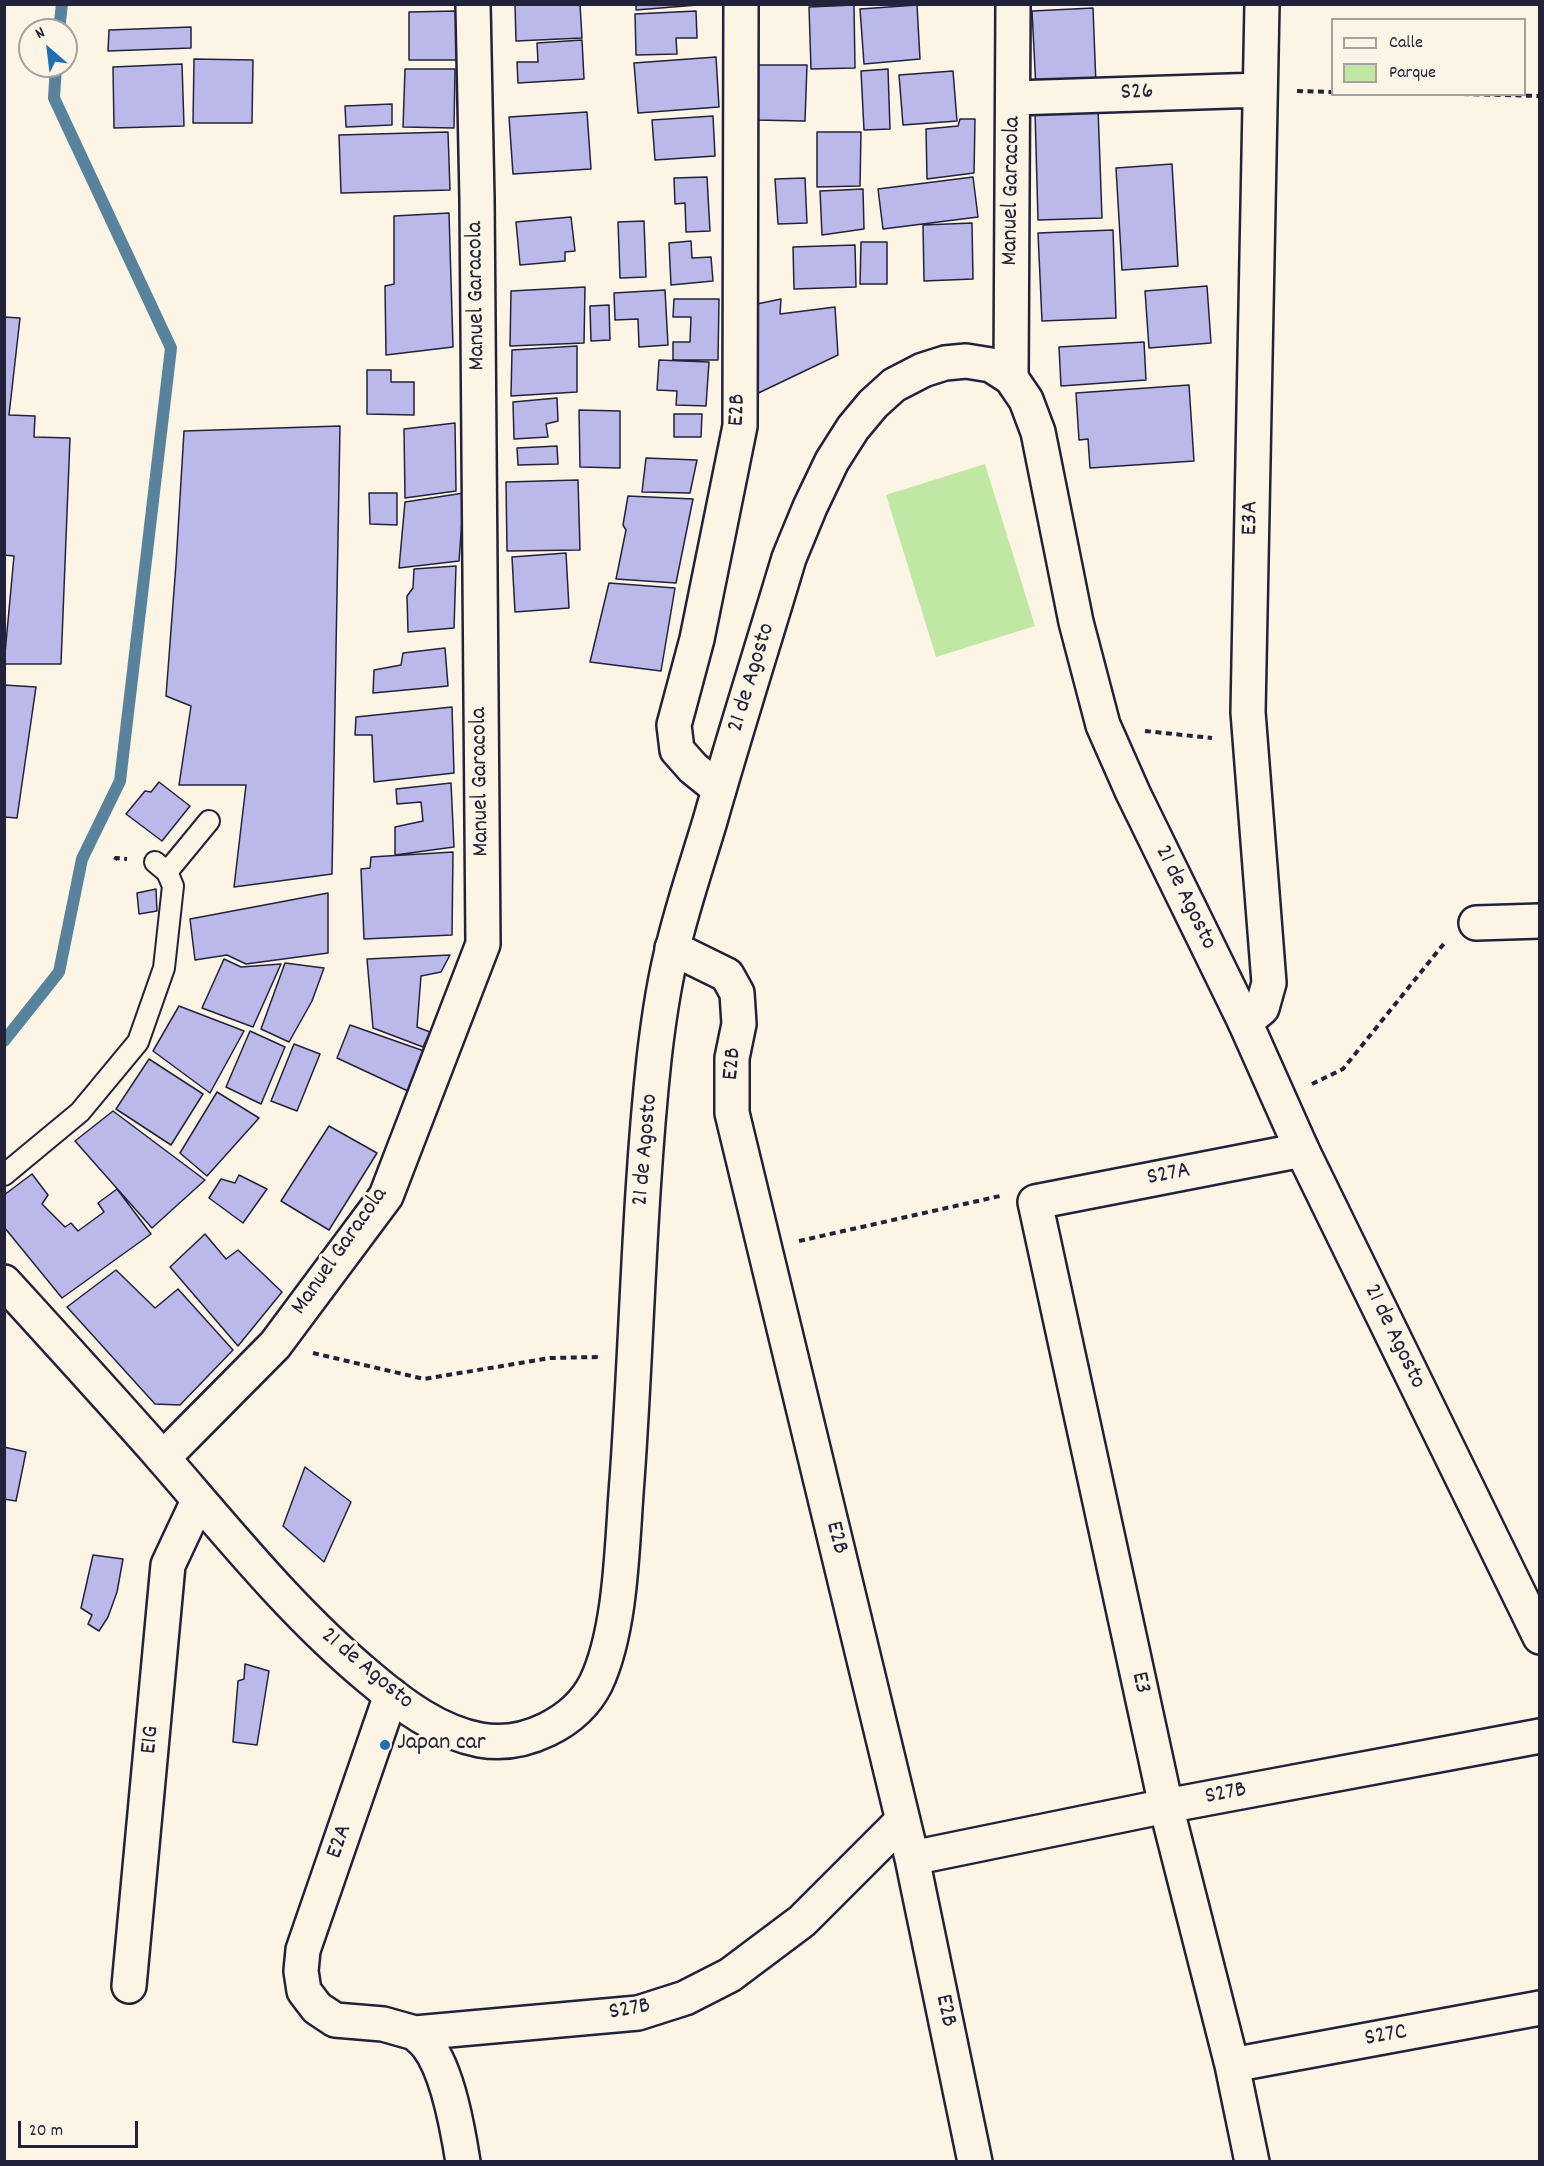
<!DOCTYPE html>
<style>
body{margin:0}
#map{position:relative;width:1544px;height:2166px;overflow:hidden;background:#fcf5e5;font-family:Dekko,sans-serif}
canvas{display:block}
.frame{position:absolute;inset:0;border:6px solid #22223b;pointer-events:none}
.legend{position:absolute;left:1331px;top:18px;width:195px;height:78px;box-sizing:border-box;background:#fcf5e5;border:2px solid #a5a1a1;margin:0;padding:8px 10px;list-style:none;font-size:18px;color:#22223b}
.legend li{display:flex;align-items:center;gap:12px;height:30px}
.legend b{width:30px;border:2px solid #a5a1a1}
.north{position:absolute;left:18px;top:18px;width:60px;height:60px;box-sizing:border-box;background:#fcf5e5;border:2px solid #a5a1a1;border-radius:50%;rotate:332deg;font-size:16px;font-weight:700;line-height:24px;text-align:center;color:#22223b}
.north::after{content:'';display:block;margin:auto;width:21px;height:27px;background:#1f6fb2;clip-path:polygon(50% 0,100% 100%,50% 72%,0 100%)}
.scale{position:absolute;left:18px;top:2121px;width:120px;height:27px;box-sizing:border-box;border:3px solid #22223b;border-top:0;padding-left:8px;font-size:18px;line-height:21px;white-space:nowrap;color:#22223b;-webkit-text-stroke:4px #fcf5e5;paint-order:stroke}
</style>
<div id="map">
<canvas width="1544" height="2166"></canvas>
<div class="frame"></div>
<ul class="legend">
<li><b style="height:8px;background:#fcf5e5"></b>Calle</li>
<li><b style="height:16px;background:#c0e8a4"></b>Parque</li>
</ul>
<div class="north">N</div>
<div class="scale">20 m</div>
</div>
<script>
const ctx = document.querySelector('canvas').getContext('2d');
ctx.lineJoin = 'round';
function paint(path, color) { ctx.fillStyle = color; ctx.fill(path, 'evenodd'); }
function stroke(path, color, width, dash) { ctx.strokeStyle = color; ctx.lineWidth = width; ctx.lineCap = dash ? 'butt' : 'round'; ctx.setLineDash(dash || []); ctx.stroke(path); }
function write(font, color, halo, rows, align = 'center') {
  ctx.font = font + ' Dekko,sans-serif'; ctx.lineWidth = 6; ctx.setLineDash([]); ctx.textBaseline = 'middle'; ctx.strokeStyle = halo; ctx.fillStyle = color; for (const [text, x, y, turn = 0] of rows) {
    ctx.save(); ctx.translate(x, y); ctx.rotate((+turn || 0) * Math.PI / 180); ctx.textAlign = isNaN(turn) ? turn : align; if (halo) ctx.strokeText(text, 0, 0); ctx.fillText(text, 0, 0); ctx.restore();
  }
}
const green = new Path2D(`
 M985 464 1035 626 936 657 886 495Z`);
const stream = new Path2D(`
 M59 30 62 4
 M4 1041 59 972 82 859 120 781 171 348 54 98 56 66`);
const building = new Path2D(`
 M515 4H580L582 38 516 41Z
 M636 4H710L636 10Z
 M854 5 855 68 811 69 809 7Z
 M917 5 920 59 864 64 860 9Z
 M1093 8 1096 85 1036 89 1032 11Z
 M456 11V60H409V12Z
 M696 11 697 38H676L677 54 636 55 635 14Z
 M191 27V48L108 51 109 30Z
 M582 40 584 79 518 83 517 62H538L537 43Z
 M716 57 719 107 638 113 634 63Z
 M194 59 253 60 252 123H193Z
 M182 64 184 126 114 128 113 67Z
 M756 65H807L805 121 755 120Z
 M405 69H455L454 128 403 127Z
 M888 69 890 129 864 130 861 71Z
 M953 71 957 121 903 125 899 75Z
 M392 104V125L346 127 345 106Z
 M1098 108 1102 218 1038 220 1035 111Z
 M587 112 591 169 513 174 509 117Z
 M713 116 715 156 655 160 652 120Z
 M960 119H975L974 173 927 179 926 129 958 126Z
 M448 132 450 190 341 193 339 135Z
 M817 132H861L860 186 817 187Z
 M1172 164 1178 266 1122 270 1116 168Z
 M707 177 710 231 686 232 685 203 675 204 674 178Z
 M973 177 978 217 883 229 878 189Z
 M805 178 807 223 778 224 775 179Z
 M863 189 864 229 822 235 820 191Z
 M449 213 453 347 386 355 385 286 394 284V216Z
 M571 217 575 251 565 252V261L520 265 516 222Z
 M644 221 646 277 620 278 618 222Z
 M972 223 973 279 924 281 923 225Z
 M1113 230 1116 318 1042 321 1038 233Z
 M691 241 692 258 711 257 713 281 671 285 669 243Z
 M861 242H887V284H860Z
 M855 245 856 287 794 289 793 247Z
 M1207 286 1211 343 1149 348 1145 291Z
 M585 287 584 343 510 346 511 291Z
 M665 290 668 345 639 347 638 319 615 320 614 293Z
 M674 299H719L718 360H673V342H690L691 317H673Z
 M781 299 780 314 835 307 838 355 748 398 752 305Z
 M609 305 610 340 591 341 590 306Z
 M4 317 20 318 9 415 35 416 34 437 70 438 61 664H4L14 556 4 555Z
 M1144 342 1146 380 1061 386 1059 347Z
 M577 346V392L511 396 512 350Z
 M659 360 709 362 706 406 676 405 677 391 657 390Z
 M367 370H391V382H414V415L367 414Z
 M1189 385 1194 461 1090 468 1088 439 1079 440 1076 393Z
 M557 398 558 421 546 424 548 437 514 439 513 402Z
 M579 410 620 411V468L580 467Z
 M674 414H702L701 437H674Z
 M455 423 456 491 405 498 404 429Z
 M340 426 332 874 234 887 246 785H179L191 706 166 696 176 564 184 431Z
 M557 446 558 464 518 465 517 448Z
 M646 458 697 460 690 493 642 492Z
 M578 480 580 550 507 551 506 482Z
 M369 493H397V525L370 524Z
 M464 493 459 561 399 568 405 502Z
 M628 496 693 499 676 583 616 579 626 530 623 525Z
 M566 553 569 608 515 612 512 557Z
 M456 566 454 628 408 632 407 596 413 588 414 569Z
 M609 583 675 588 661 671 590 662Z
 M445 648 448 686 373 693 374 670 401 665 403 653Z
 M4 685 36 687 17 818 4 817Z
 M452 707 454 773 374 782 372 735H355L356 717Z
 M159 782 190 806 162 841 126 814 145 791 151 792Z
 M451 783 454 847 395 855V827L423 821 421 802 397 804 396 789Z
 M453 852 452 935 364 939 361 869 370 868 371 857Z
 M156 889 157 911 139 914 137 893Z
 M328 893V953L246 964 227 955 195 960 190 919Z
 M450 955 441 972 421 976 417 1027 430 1032 423 1047 373 1028 367 959Z
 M224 959 241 967 281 964 253 1027 202 1008Z
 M285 963 324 968 312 1001 289 1042 261 1029Z
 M179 1006 244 1031 210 1093 153 1051Z
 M350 1025 424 1051 410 1092 337 1058Z
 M250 1031 285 1047 261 1104 226 1087Z
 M294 1044 320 1054 297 1111 271 1101Z
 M149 1059 203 1094 171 1145 116 1109Z
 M217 1092 259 1118 207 1176 180 1153Z
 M113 1111 205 1180 152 1228 75 1141Z
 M329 1126 377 1153 329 1230 281 1201Z
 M32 1174 48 1195 42 1204 65 1227 71 1223 78 1231 104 1212 98 1203 117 1189 151 1234 62 1298 4 1227V1195Z
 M239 1175 267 1189 243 1223 209 1198 221 1179 235 1183Z
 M205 1234 226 1259 238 1250 282 1292 238 1346 170 1267Z
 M116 1270 155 1308 178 1289 233 1350 180 1405 155 1404 67 1307Z
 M4 1447 26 1452 16 1501 4 1499Z
 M305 1467 351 1502 324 1562 283 1526Z
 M93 1555 123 1559 117 1592 108 1617 99 1631 88 1624 92 1615 81 1608Z
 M245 1664 269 1671 257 1745 233 1742 238 1681 244 1679Z`);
const path = new Path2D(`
 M1297 91 1332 92
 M1463 94 1540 96
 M1145 731 1212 738
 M115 860 116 858 127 859
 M1312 1084 1343 1069 1446 941
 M799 1241 1000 1196
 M313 1353 424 1379 550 1358 598 1357`);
const service = new Path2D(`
 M167 872 209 821
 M4 1175 80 1112 138 1042 164 968 173 886 167 872 155 862`);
const minor = new Path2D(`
 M1014 98 1260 90
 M1011 378 1013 4
 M719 789 693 768 677 750 674 725 697 639 740 426 741 4
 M1476 923 1540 921
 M672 948 727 975 737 993 739 1024 732 1058V1113L912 1858 975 2162
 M1245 1022 1262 1008 1269 983 1248 712 1262 4
 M163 1458 275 1345 386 1196 483 944 477 199 473 4
 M391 1695 303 1950 301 1971 304 1991 317 2008 335 2020 383 2024 415 2033 638 2013 685 1998 730 1975 802 1921 903 1820
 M912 1858 1166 1806 1540 1736
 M129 1986 168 1565 198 1501
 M415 2033C419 2037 425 2042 428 2046 448 2072 458 2130 463 2162
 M1232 2065 1540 2008
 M1252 2162 1232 2065 1166 1806 1035 1202 1302 1150`);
const tertiary = new Path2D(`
 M4 1282C57 1340 110 1398 162 1457 229 1534 292 1613 370 1678 402 1705 438 1732 480 1740 524 1748 576 1723 596 1683 622 1628 622 1541 627 1480 637 1340 639 1199 654 1059 658 1024 665 977 674 943 684 902 698 861 710 821 735 733 763 645 789 558L810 507 832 461 853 428 873 404 894 385 923 370 945 363 966 361 991 365 1011 378 1026 400 1038 432 1076 622 1103 725 1133 793 1245 1022 1302 1150 1540 1637`);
const markers = [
 [385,1745,6,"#1f6fb2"]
];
const streetNames = [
 ["S26",1137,94,-2],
 ["Manuel Garacola",1013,191,-89],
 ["Manuel Garacola",478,296,-91],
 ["E2B",739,410,-87],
 ["E3A",1252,518,-89],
 ["21 de Agosto",753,678,-73],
 ["Manuel Garacola",482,782,-91],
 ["21 de Agosto",1184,898,64],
 ["E2B",734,1064,-85],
 ["21 de Agosto",647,1150,-85],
 ["S27A",1169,1176,-11],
 ["Manuel Garacola",341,1252,-55],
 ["21 de Agosto",1393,1337,64],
 ["E2B",835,1538,76],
 ["21 de Agosto",366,1670,40],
 ["E3",1139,1683,78],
 ["E1G",152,1740,-85],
 ["S27B",1226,1795,-11],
 ["E2A",341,1842,-71],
 ["S27B",630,2011,-10],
 ["E2B",944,2011,78],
 ["S27C",1386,2037,-10]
];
const poiNames = [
 ["Japan car",397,1745]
];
paint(green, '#c0e8a4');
stroke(stream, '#59839c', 12);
paint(building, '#bbb8ea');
stroke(building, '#22223b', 1.5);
stroke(service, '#22223b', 24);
stroke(minor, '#22223b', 38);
stroke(tertiary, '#22223b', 38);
stroke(path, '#22223b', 4, [6, 4.5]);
stroke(service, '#fcf5e5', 20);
stroke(minor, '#fcf5e5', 33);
stroke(tertiary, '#fcf5e5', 33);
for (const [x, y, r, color] of markers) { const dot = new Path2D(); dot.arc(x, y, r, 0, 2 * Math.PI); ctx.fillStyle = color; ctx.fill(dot); stroke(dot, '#fcf5e5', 2); }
write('24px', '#22223b', '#fcf5e5', streetNames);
write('24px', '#22223b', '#fcf5e5', poiNames, 'left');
</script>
